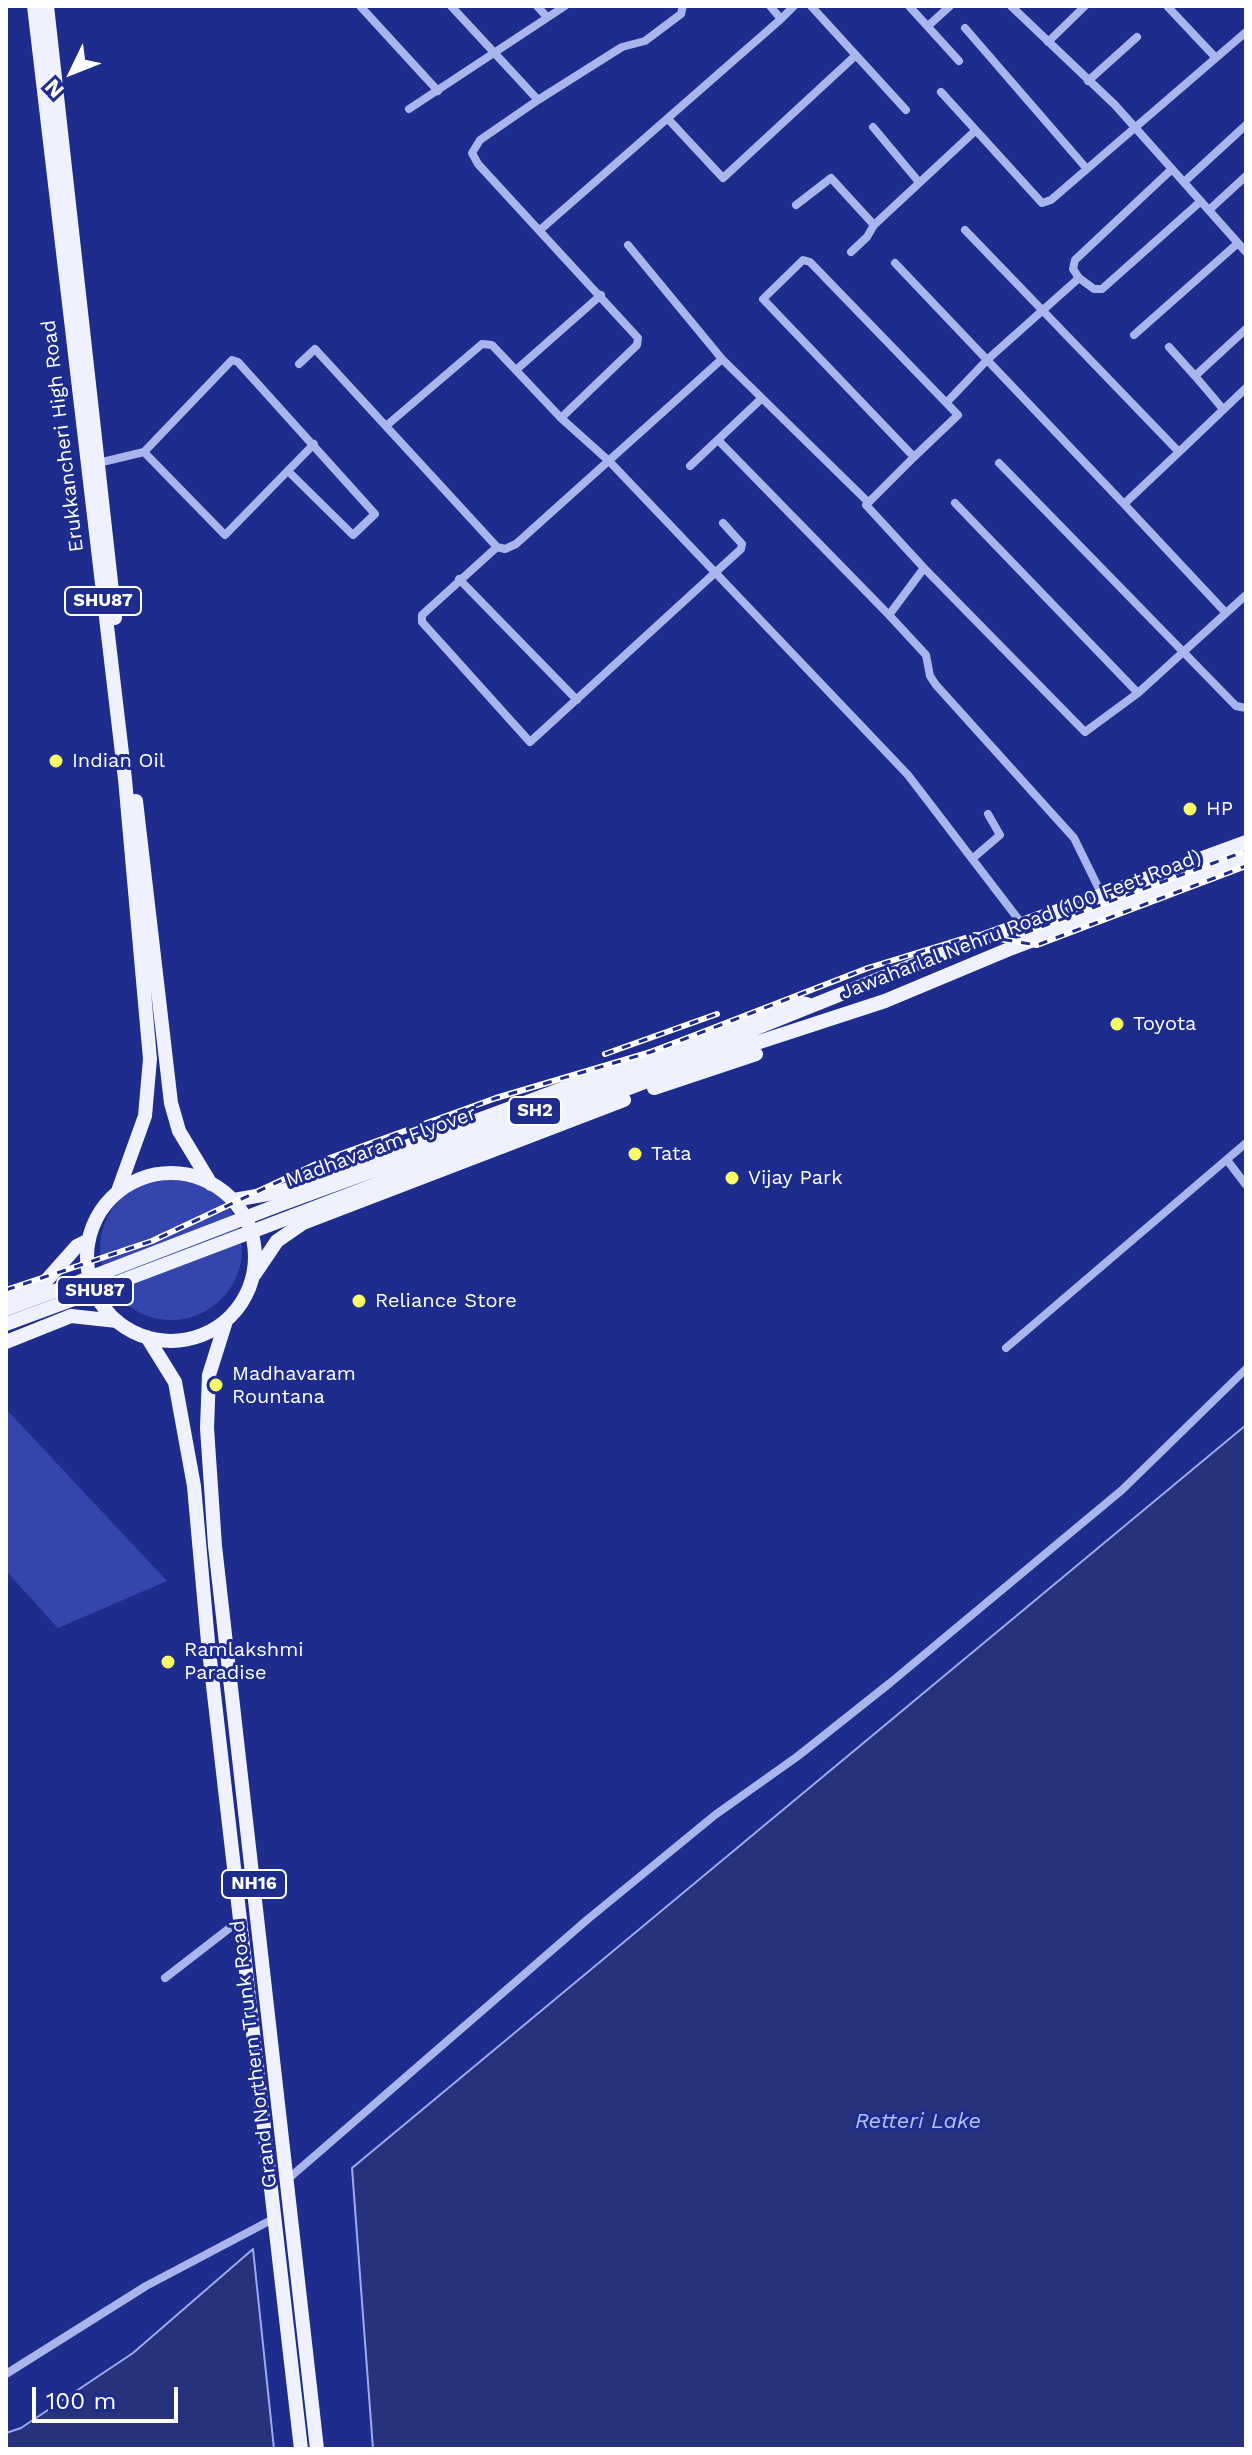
<!DOCTYPE html>
<style>
body{margin:0}
#map{position:relative;width:1252px;height:2455px;overflow:hidden;background:#1d2c8d;font-family:"Work Sans",sans-serif}
canvas{display:block}
.frame{position:absolute;inset:0;border:8px solid #fff;pointer-events:none}
.north{position:absolute;left:32px;top:32px;width:80px;height:80px;-webkit-text-stroke:6px #1d2c8d;paint-order:stroke;rotate:227deg;font-size:22px;font-weight:700;line-height:32px;text-align:center;color:#fff}
.north::after{content:'';display:block;margin:auto;width:28px;height:36px;background:#fff;clip-path:polygon(50% 0,100% 100%,50% 72%,0 100%)}
.scale{position:absolute;left:32px;top:2387px;width:146px;height:36px;box-sizing:border-box;border:4px solid #fff;border-top:0;padding-left:10px;font-size:24px;line-height:28px;white-space:nowrap;color:#fff;-webkit-text-stroke:6px #1d2c8d;paint-order:stroke}
</style>
<div id="map">
<canvas width="1252" height="2455"></canvas>
<div class="frame"></div>
<div class="north">N</div>
<div class="scale">100 m</div>
</div>
<script>
const ctx = document.querySelector('canvas').getContext('2d');
ctx.lineJoin = 'round';
function paint(path, color) { ctx.fillStyle = color; ctx.fill(path, 'evenodd'); }
function stroke(path, color, width, dash) { ctx.strokeStyle = color; ctx.lineWidth = width; ctx.lineCap = dash ? 'butt' : 'round'; ctx.setLineDash(dash || []); ctx.stroke(path); }
function write(font, color, halo, rows, align = 'center') {
  ctx.font = font + ' "Work Sans",sans-serif'; ctx.lineWidth = 6; ctx.setLineDash([]); ctx.textBaseline = 'middle'; ctx.strokeStyle = halo; ctx.fillStyle = color; for (const [text, x, y, turn = 0] of rows) {
    ctx.save(); ctx.translate(x, y); ctx.rotate((+turn || 0) * Math.PI / 180); ctx.textAlign = isNaN(turn) ? turn : align; if (halo) ctx.strokeText(text, 0, 0); ctx.fillText(text, 0, 0); ctx.restore();
  }
}
const green = new Path2D(`
 M100 1249a71 71 0 1 1 142 0a71 71 0 1 1-142 0Z
 M6 1409 167 1581 58 1628 6 1571Z`);
const water = new Path2D(`
 M1246 1425V2449H373L352 2168Z
 M253 2249 274 2449H6V2433L21 2428 133 2353Z`);
const minor = new Path2D(`
 M360 6 438 91
 M451 6 538 100 480 140 472 153 478 164 638 338 637 345 561 418
 M537 6 547 17
 M770 6 781 19 794 6
 M811 6 906 110
 M909 6 959 61
 M1011 6 1115 105 1246 252
 M1167 6 1215 57
 M928 26 950 6
 M965 28 1087 169
 M1048 42 1085 6
 M1088 81 1137 37
 M941 92 1042 203 1051 200 1246 32
 M538 100 622 47 645 41 681 14 683 6
 M409 109 565 6
 M669 120 723 178 855 56
 M873 127 918 181
 M1184 182 1246 125
 M796 205 831 178 874 225 975 131
 M1209 210 1246 176
 M540 230 781 19
 M965 230 1179 452 1246 388
 M628 245 722 359 867 501
 M851 252 867 237 874 225
 M803 260 810 262 958 415 914 457 763 299Z
 M895 263 1124 504 1179 452
 M1079 278 1094 289H1102L1201 201
 M1134 335 1238 243
 M1169 347 1195 376
 M299 364 315 349 497 547 422 615V622L530 742 741 549 742 544 723 523
 M516 370 601 295
 M948 401 988 359 1079 278 1073 269 1075 260 1172 169
 M1223 409 1195 376 1246 329
 M386 426 482 344 492 345 561 418 610 462 908 775 1022 924
 M718 440 889 615
 M144 452 225 535 314 444
 M914 457 866 505 924 568 889 615 926 655 930 676 936 685 1074 838 1102 895
 M98 463 144 452 232 360 238 362 375 514 353 535 289 472
 M999 463 1236 706 1246 708
 M690 466 761 399
 M955 503 1138 693
 M1124 504 1226 613
 M497 547 505 549 516 544 722 359
 M924 568 1085 732 1138 693 1246 595
 M459 579 577 700
 M972 859 1000 835 988 814
 M1227 1160 1246 1185
 M1006 1348 1246 1143
 M165 1978 240 1920
 M288 2179 588 1919 715 1815 798 1756 890 1683 1122 1490 1246 1369
 M6 2374 146 2286 275 2218`);
const primary = new Path2D(`
 M34 6 125 779 150 1059 145 1116 118 1191
 M47 6 115 618
 M136 801 171 1103 179 1131 211 1184
 M654 1088 756 1054
 M87 1257a84 84 0 1 1 168 0a84 84 0 1 1-168 0Z
 M234 1200 279 1192 316 1180 797 1002 807 1004
 M276 1206 679 1059 951 950 1246 842
 M293 1216 692 1064 885 1001 1007 950 1246 859
 M254 1275 277 1241 303 1223 624 1100
 M6 1297 45 1282 77 1246 89 1240
 M6 1309 63 1288
 M226 1321 209 1375 207 1428 215 1546 317 2449
 M6 1324 82 1296
 M147 1337 175 1382 194 1486 208 1642 301 2449
 M6 1342 71 1316 117 1321`);
const rail = new Path2D(`
 M1007 931 1022 934 1246 851
 M605 1054 717 1014
 M6 1290 152 1241 327 1159 496 1098 651 1052 868 968 975 935 1037 945 1246 866`);
const primaryBridge = new Path2D(`
 M63 1288 276 1206
 M82 1296 293 1216`);
const markers = [
 [56,761,8,"#fbfd68"],
 [1190,809,8,"#fbfd68"],
 [1117,1024,8,"#fbfd68"],
 [635,1154,8,"#fbfd68"],
 [732,1178,8,"#fbfd68"],
 [359,1301,8,"#fbfd68"],
 [216,1385,8,"#fbfd68"],
 [168,1662,8,"#fbfd68"]
];
const shields = [
 [103,601,76],
 [535,1111,52],
 [95,1291,76],
 [254,1884,64]
];
const shieldNames = [
 ["SHU87",103,601],
 ["SH2",535,1111],
 ["SHU87",95,1291],
 ["NH16",254,1884]
];
const streetNames = [
 ["Erukkancheri High Road",63,436,-97],
 ["Jawaharlal Nehru Road (100 Feet Road)",1021,925,-21],
 ["Madhavaram Flyover",381,1147,-20],
 ["Grand Northern Trunk Road",254,2054,-97]
];
const poiNames = [
 ["Indian Oil",72,761],
 ["HP",1206,809],
 ["Toyota",1133,1024],
 ["Tata",651,1154],
 ["Vijay Park",748,1178],
 ["Reliance Store",375,1301],
 ["Madhavaram",232,1374],
 ["Rountana",232,1397],
 ["Ramlakshmi",184,1650],
 ["Paradise",184,1673]
];
const waterNames = [
 ["Retteri Lake",918,2122]
];
paint(green, '#3446ad');
paint(water, '#27317c');
stroke(water, '#9daaef', 2);
stroke(minor, '#aab4ed', 8);
stroke(primary, '#f0f1ff', 14);
stroke(rail, '#fff', 6);
stroke(rail, '#1d2c8d', 3, [9]);
stroke(primaryBridge, '#f0f1ff', 14);
for (const [x, y, r, color] of markers) { const dot = new Path2D(); dot.arc(x, y, r, 0, 2 * Math.PI); ctx.fillStyle = color; ctx.fill(dot); stroke(dot, '#1d2c8d', 3); }
for (const [x, y, w] of shields) { const box = new Path2D(); box.roundRect(x - w / 2, y - 14, w, 28, 6); ctx.fillStyle = '#1d2c8d'; ctx.fill(box); stroke(box, '#fff', 2); }
write('bold 18px', '#fff', null, shieldNames);
write('20px', '#fff', '#1d2c8d', streetNames);
write('20px', '#fff', '#1d2c8d', poiNames, 'left');
write('italic 22px', '#b6bff4', '#1d2c8d', waterNames);
</script>
